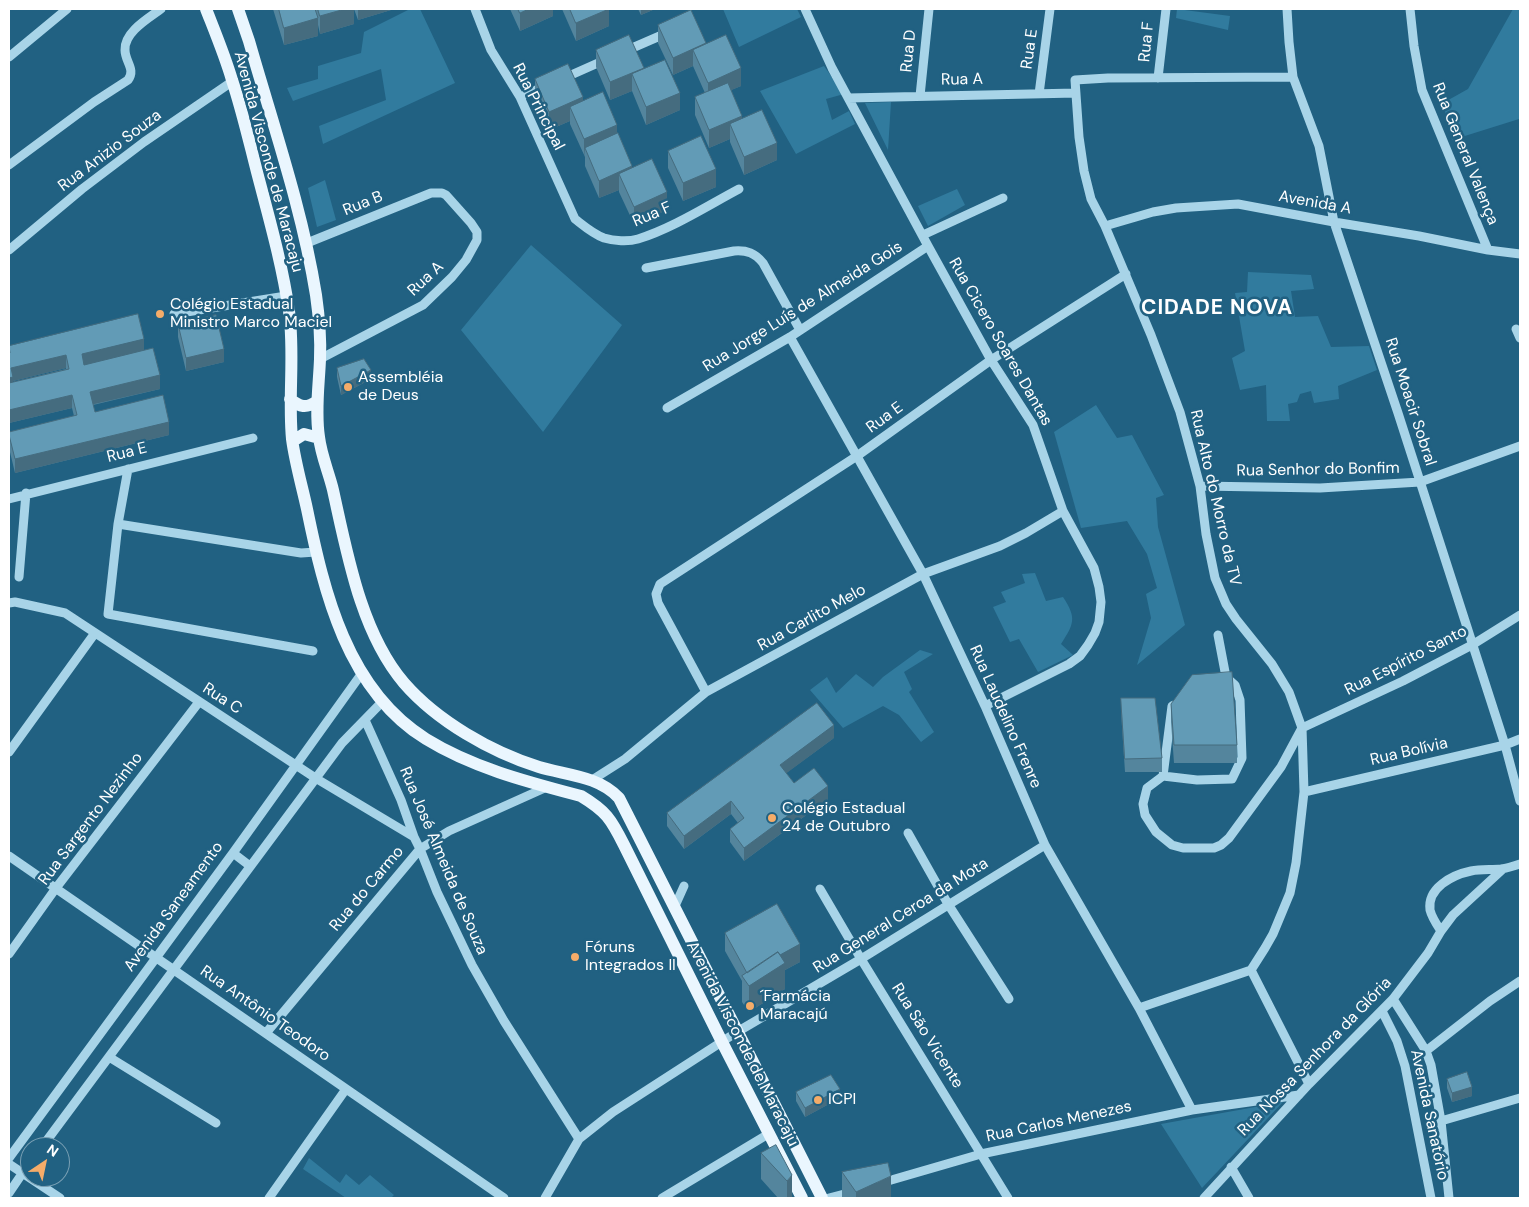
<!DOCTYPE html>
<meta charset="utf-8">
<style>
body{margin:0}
#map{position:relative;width:1529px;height:1207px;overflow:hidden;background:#216182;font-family:"DM Sans",sans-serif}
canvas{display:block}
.frame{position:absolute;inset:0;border:10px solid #fff;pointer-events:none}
.north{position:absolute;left:20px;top:1137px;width:50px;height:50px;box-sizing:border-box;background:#216182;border:1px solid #7aa0b4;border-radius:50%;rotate:34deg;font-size:14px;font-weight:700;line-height:20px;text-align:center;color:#fff}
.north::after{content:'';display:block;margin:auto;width:18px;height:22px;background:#f5ac69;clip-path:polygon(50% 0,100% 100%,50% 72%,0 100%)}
</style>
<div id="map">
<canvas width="1529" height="1207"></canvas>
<div class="frame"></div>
<div class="north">N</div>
</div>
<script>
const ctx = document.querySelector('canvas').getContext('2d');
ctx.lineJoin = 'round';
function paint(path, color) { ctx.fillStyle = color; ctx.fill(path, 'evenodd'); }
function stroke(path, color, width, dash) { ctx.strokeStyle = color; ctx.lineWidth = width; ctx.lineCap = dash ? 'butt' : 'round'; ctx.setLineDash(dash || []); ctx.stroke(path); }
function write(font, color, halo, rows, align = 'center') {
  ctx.font = font + ' "DM Sans",sans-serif'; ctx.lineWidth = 5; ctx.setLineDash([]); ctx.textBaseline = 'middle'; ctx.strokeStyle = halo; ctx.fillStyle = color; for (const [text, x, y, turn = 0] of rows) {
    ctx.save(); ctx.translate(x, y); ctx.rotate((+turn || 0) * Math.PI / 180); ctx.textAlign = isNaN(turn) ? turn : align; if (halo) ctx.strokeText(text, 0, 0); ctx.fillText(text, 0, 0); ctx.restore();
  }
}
const green = new Path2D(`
 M410 9H420L455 83 323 144 319 126 386 100 381 69 293 101 287 88 318 79V66L361 53 364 32Z
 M723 9H797L801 17 739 47Z
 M1177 9 1230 16 1228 30 1176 18Z
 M1513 9H1520V129L1519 119 1452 140 1443 103 1468 89Z
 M824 66 844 94 826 99 832 120 849 111 855 124 796 154 760 91Z
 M891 102 888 150 865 103Z
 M325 180 336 220 317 227 308 188Z
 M957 189 965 205 928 226 918 206Z
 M531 245 622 325 543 432 461 330Z
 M1248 272 1311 275 1314 289 1291 291 1295 317 1318 316 1331 347 1369 346 1377 370 1338 386 1339 399 1314 403 1311 391 1300 394 1297 402 1288 404 1290 421H1267L1266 385 1240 390 1232 358 1245 351 1235 293 1247 292Z
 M1096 405 1117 438 1132 435 1164 495 1156 498 1158 527 1185 625 1137 665 1151 618 1146 594 1157 588 1147 554 1127 521 1081 528 1054 432Z
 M1035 573 1046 601 1063 597C1077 618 1074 624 1061 644L1073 655 1038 672 1019 639 1010 642 993 607 1006 602 1001 592 1025 583 1022 574Z
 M920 650 933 654 904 672 912 689 909 692 934 732 921 742 899 715 883 706 843 728 810 690 827 677 836 693 856 674 873 687 883 677Z
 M1283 1102 1202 1188 1161 1124Z
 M309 1158 340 1183 346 1174 359 1185 370 1175 394 1195 391 1198H346L303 1169Z`);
const minor = new Path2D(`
 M475 9 491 50 520 97 575 219C584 226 593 234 604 238 614 241 628 242 638 239 673 228 707 206 739 189
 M805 9 832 68 928 246 991 360 1033 425 1063 511 1094 568 1099 587 1101 602 1099 622 1095 633 1088 645 1080 656 1069 664 985 706
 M1287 9 1289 42 1293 77 1319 146 1334 222 1398 413 1505 745 1520 801
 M1410 9 1414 46 1422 90 1488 250
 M623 52 669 32
 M9 57 67 9
 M1158 78 1166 9
 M562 79 607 59
 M1039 94 1050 9
 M920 96 929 9
 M520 97 545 86
 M848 98 1076 93
 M9 165 94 102 128 80C136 69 125 62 125 50 124 32 149 18 161 9
 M1105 226 1153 212 1176 208 1238 204 1334 222 1419 236 1488 250 1520 254
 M923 235 1003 198
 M307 243 431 193H442L446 195 471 223 477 232V240L466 260 452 277 423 305 320 359
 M9 250 82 189 144 142 233 81
 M646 268 734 251C747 250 755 253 763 263L800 330
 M174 314 286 296
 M1516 329 1520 338
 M790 337 923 574 985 706 1045 845 1139 1008 1192 1110
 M667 408 790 337 928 246
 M128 469 118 524 108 614 313 651
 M1200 486 1320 488 1420 482 1520 446
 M9 499 253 438
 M118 524 301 553 316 552
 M19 577 26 493
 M9 603 15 602 65 613 317 779 414 837
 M1218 635 1226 677
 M1224 678 1226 677 1235 685 1240 700 1242 758 1232 779 1197 780 1163 776 1147 788 1143 804 1145 815 1156 832 1172 845 1183 848H1214L1221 845 1229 838 1281 767 1302 728 1403 681 1472 645 1520 615
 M706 692 658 603 656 594 660 584 857 456 991 360 1126 274
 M365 720 401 800 414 837 420 849 437 892 472 965 504 1021 579 1139
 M9 752 95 633
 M1163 776 1172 706 1174 705
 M592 780 625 759 706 692 923 574 1000 546 1026 533 1063 511
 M1304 792 1505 745 1520 739
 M908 833 948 904 1009 999
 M233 853 250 866
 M9 856 504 1198
 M820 889 861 959 1008 1198
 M675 906 684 886
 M1441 931C1437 925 1432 918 1430 910 1427 888 1452 875 1471 871 1481 869 1491 870 1501 869 1508 868 1514 866 1520 864
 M9 954 56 888 199 702
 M1251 970 1309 1084
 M1393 999 1426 1051 1431 1065 1441 1121 1449 1198
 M1139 1008 1251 970 1265 948 1273 934 1290 893 1296 863 1304 792 1302 728 1289 692 1272 664 1236 619 1226 604 1215 578 1206 534 1200 486 1180 412 1151 335 1105 226 1091 199 1084 171 1079 137 1075 80 1108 78 1293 77
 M1382 1011 1397 1041 1405 1066 1431 1198
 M266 1033 420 849 449 831 547 787
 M1426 1051 1490 1001 1520 981
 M109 1057 216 1123
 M1441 1121 1520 1098
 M42 1147 342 743 383 701
 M9 1158 233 853 362 673
 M9 1164 60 1198
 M1231 1167 1249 1198
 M881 1183 981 1154 1192 1110 1299 1095
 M9 1193 30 1162
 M269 1198 346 1089
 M545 1198 579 1139 613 1112 737 1032 861 959 1045 845
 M662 1198 770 1133
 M829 1198 852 1192
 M1204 1198 1309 1084 1393 999 1428 953 1441 931 1453 915 1503 869`);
const major = new Path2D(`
 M206 9C215 32 225 56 232 80 242 110 249 141 257 172 269 218 282 263 289 311 295 353 288 396 292 439 295 462 302 486 307 509 324 592 347 690 426 739 473 768 528 782 581 796 606 811 611 819 624 845L722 1042 802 1198
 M238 9 249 41C273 125 302 208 316 295 319 316 321 337 320 359 319 385 315 411 319 437 321 455 329 473 333 490 347 553 361 633 404 683 437 721 491 752 539 767 566 775 599 776 619 798L822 1198
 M290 399C300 407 306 409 317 401
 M293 441 304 434 319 438`);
const wall = new Path2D(`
 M273 9H354V24L320 34 318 25V36L284 45Z
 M354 9H391V10L358 20Z
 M510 9H553V16L520 31Z
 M562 9H609V26L576 41Z
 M638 9H655L641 15Z
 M658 25 706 44 741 86 731 90 742 119 777 160 744 175 730 142V139L709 148 695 115V97L705 93 693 66 673 75 658 43Z
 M596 50 644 69 680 110 646 125 632 91 610 100 596 67Z
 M535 79 583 101 617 133 632 168 667 210 634 224 619 192V190L599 198 585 166V157L570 124V121L549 130 535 97Z
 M668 151 716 187 683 201 668 168Z
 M178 324 224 362 186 371 178 337Z
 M9 346 144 350 160 389 93 405 95 412 169 435 15 473 9 448V432L74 416 72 408 9 423ZM66 368V369L13 382V381Z
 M337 368 371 379 341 395 337 377Z
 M1121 698 1162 758V772H1125L1121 711Z
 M1171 704 1237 745V763H1174L1171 722Z
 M834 738 786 773 794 783 828 799 744 861 730 842V829L738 823 731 814 684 849 667 826V813Z
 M725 933 800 962 785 970V989L749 1012 742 1002V981L725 951Z
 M1447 1079 1472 1096 1452 1102 1447 1088Z
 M796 1092 840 1098 805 1117 796 1101Z
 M776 1145 792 1198H778L761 1179V1153Z
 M842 1172 891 1198H842Z`);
const shadedWall = new Path2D(`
 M345 9H354V24L320 34V16Z
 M358 9H391V10L358 20Z
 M529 9H553V16L520 31V13Z
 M609 9V26L576 41V23Z
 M641 9H655L641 15Z
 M318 18V36L284 45V28Z
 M706 43V61L693 50V66L673 75V58Z
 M644 68V86L632 74V91L610 100V82Z
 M741 68V86L708 100V83Z
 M680 93V110L646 125V107Z
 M583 97V115L570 107V121L549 130V112Z
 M742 116V133L730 124V139L709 148V130Z
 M617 125V143L585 148 584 157V139Z
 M777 143V160L744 175V157Z
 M632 166V184L619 174V190L599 198V181Z
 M716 169V187L683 201V183Z
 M667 192V210L634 224V207Z
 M144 339V352L82 368V354Z
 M224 349V362L186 371V358Z
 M66 355V368L13 381V390L9 391V378L11 368Z
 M371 370V379L341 395V386Z
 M160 375V389L90 405V392Z
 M72 395V408L9 423V410Z
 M169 422V435L15 473V459Z
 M834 725V738L780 778V765Z
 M828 786V799L744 861V848Z
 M731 801V814L684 849V836Z
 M800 944V962L785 970V989L749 1012V986L748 973Z
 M1472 1087V1096L1452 1102V1093Z
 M840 1089V1098L805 1117V1108Z
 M792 1175V1198H787V1181Z
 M891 1176V1198H856V1192Z`);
const building = new Path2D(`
 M279 9H315L318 18 284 28Z
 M318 9H345L320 16Z
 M518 9H529L520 13Z
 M570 9H609L576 23Z
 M691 10 706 43 673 58 658 25Z
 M629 35 644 68 610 82 596 50Z
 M726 35 741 68 708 83 693 50Z
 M665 60 680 93 646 107 632 74Z
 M568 64 583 97 549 112 535 79Z
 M728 83 742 116 709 130 695 97Z
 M603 92 617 125 584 139 570 107Z
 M762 110 777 143 744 157 730 124Z
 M618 133 632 166 599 181 585 148Z
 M701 136 716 169 683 183 668 151Z
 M652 159 667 192 634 207 619 174Z
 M138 314 144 339 82 354 84 365 153 348 160 375 90 392 95 412 163 395 169 422 15 459 9 435V432L77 415 72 395 9 410V383L69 369 66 355 11 368 13 377 9 378V354L10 353 9 346Z
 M216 315 224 349 186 358 178 324Z
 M364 359 371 370 341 386 337 368Z
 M1232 672 1237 745H1174L1171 704 1192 675Z
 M1121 698H1155L1162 758 1125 759Z
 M817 703 834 725 780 765 794 783 814 768 828 786 744 848 730 829 744 818 731 801 684 836 667 813Z
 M777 904 800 944 780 955 778 952 747 973 725 933Z
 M778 952 785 963 749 986 742 976Z
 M1467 1072 1472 1087 1452 1093 1447 1079Z
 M831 1075 840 1089 805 1108 796 1092Z
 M776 1145 792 1175 787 1181 761 1153Z
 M888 1163 891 1176 856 1192 842 1172Z`);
const markers = [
 [160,314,5,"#f5ac69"],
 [348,387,5,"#f5ac69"],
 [772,818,5,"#f5ac69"],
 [575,957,5,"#f5ac69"],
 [750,1006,5,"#f5ac69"],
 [818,1100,5,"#f5ac69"]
];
const streetNames = [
 ["Rua F",1147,42,-84],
 ["Rua E",1030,49,-82],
 ["Rua D",909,51,-84],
 ["Rua A",962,80,-1],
 ["Rua Principal",538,107,63],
 ["Rua Anizio Souza",110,151,-37],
 ["Rua General Valença",1465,154,68],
 ["Avenida Visconde de Maracaju",268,162,75],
 ["Avenida A",1315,203,10],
 ["Rua B",363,204,-22],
 ["Rua F",652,215,-23],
 ["Rua A",426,279,-43],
 ["Rua Jorge Luís de Almeida Gois",803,307,-32],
 ["Rua Cicero Soares Dantas",1000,342,60],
 ["Rua Moacir Sobral",1410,402,72],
 ["Rua E",885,418,-36],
 ["Rua E",127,453,-14],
 ["Rua Senhor do Bonfim",1318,470,-1],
 ["Rua Alto do Morro da TV",1215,498,77],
 ["Rua Carlito Melo",812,618,-29],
 ["Rua Espírito Santo",1406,661,-27],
 ["Rua C",222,699,33],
 ["Rua Laudelino Frenre",1005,717,66],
 ["Rua Bolívia",1409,752,-13],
 ["Rua Sargento Nezinho",91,819,-53],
 ["Rua José Almeida de Souza",443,861,67],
 ["Rua do Carmo",367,889,-50],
 ["Avenida Saneamento",174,907,-54],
 ["Rua General Ceroa da Mota",901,916,-32],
 ["Rua Antônio Teodoro",265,1014,35],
 ["Rua São Vicente",927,1036,58],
 ["Avenida Visconde de Maracaju",742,1044,63],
 ["Rua Nossa Senhora da Glória",1315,1057,-46],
 ["Avenida Sanatório",1429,1115,78],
 ["Rua Carlos Menezes",1059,1122,-12]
];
const poiNames = [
 ["Colégio Estadual",170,305],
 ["Ministro Marco Maciel",170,323],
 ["Assembléia",358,378],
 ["de Deus",358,396],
 ["Colégio Estadual",782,809],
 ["24 de Outubro",782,827],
 ["Fóruns",585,948],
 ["Integrados II",585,966],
 ["´Farmácia",760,997],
 ["Maracajú",760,1015],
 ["ICPI",828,1100]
];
const districtNames = [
 ["CIDADE NOVA",1217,308]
];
paint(green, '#317b9e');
stroke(minor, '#a8d4e8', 9);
stroke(major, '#eaf6fe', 12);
paint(wall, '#54859d');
paint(shadedWall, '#456c7f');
paint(building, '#629bb6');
stroke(building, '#456c7f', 1);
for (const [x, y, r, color] of markers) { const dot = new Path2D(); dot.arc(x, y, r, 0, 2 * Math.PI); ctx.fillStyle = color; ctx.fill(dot); stroke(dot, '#216182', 2); }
write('16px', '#fff', '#216182', streetNames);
write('16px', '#fff', '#216182', poiNames, 'left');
ctx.letterSpacing = '1px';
write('bold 21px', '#fff', '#216182', districtNames);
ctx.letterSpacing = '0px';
</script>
